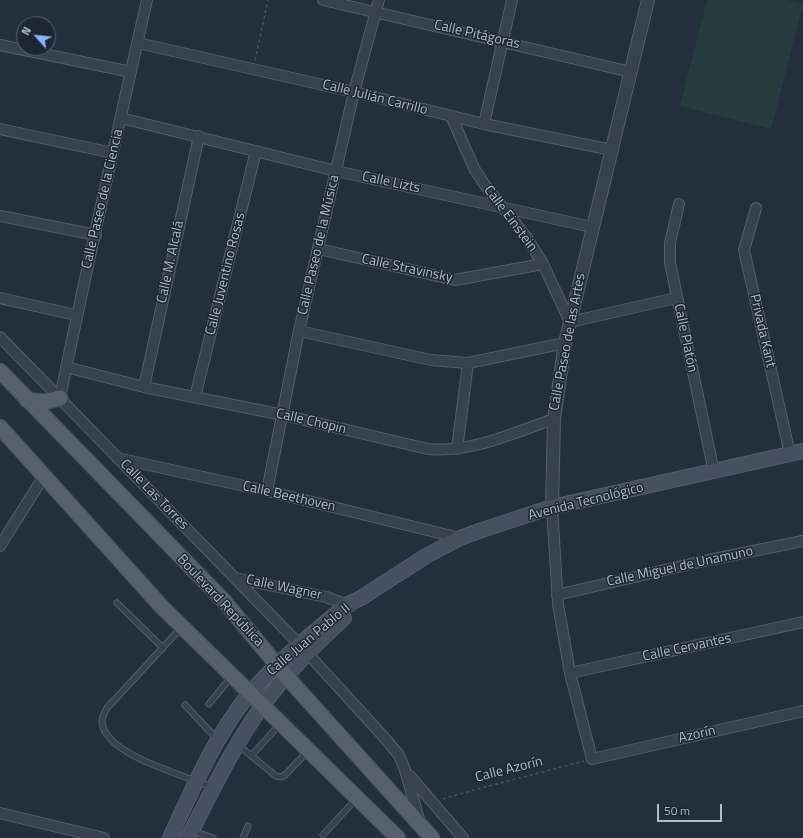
<!DOCTYPE html>
<meta charset="utf-8">
<style>
body{margin:0}
#map{position:relative;width:803px;height:838px;overflow:hidden;background:#242f3e;font-family:"Titillium Web",sans-serif}
canvas{display:block}
.north{position:absolute;left:16px;top:16px;width:40px;height:40px;box-sizing:border-box;background:#1d2633;border:1px solid #59626f;border-radius:50%;rotate:297deg;font-size:11px;font-weight:700;line-height:16px;text-align:center;color:#b4bcc9}
.north::after{content:'';display:block;margin:auto;width:14px;height:18px;background:#8ab4f8;clip-path:polygon(50% 0,100% 100%,50% 72%,0 100%)}
.scale{position:absolute;left:657px;top:804px;width:65px;height:18px;box-sizing:border-box;border:2px solid #b4bcc9;border-top:0;padding-left:5px;font-size:12px;line-height:14px;white-space:nowrap;color:#b4bcc9;-webkit-text-stroke:3px #1d2633;paint-order:stroke}
</style>
<div id="map">
<canvas width="803" height="838"></canvas>
<div class="north">N</div>
<div class="scale">50 m</div>
</div>
<script>
const ctx = document.querySelector('canvas').getContext('2d');
ctx.lineJoin = 'round';
function paint(path, color) { ctx.fillStyle = color; ctx.fill(path, 'evenodd'); }
function stroke(path, color, width, dash) { ctx.strokeStyle = color; ctx.lineWidth = width; ctx.lineCap = dash ? 'butt' : 'round'; ctx.setLineDash(dash || []); ctx.stroke(path); }
function write(font, color, halo, rows, align = 'center') {
  ctx.font = font + ' "Titillium Web",sans-serif'; ctx.lineWidth = 3; ctx.setLineDash([]); ctx.textBaseline = 'middle'; ctx.strokeStyle = halo; ctx.fillStyle = color; for (const [text, x, y, turn = 0] of rows) {
    ctx.save(); ctx.translate(x, y); ctx.rotate((+turn || 0) * Math.PI / 180); ctx.textAlign = isNaN(turn) ? turn : align; if (halo) ctx.strokeText(text, 0, 0); ctx.fillText(text, 0, 0); ctx.restore();
  }
}
const green = new Path2D(`
 M707 0H787L803 4 771 129 680 106Z`);
const path = new Path2D(`
 M255 60 268 0
 M443 799 459 794 584 761`);
const service = new Path2D(`
 M117 603 163 648
 M181 628 107 708C105 712 102 717 102 722 105 756 186 775 213 788
 M209 704 231 677
 M185 705 217 739
 M238 745 276 776 281 777 285 775 308 751
 M251 756 280 724
 M193 831 213 838
 M323 835 356 799
 M243 838 248 826`);
const minor = new Path2D(`
 M323 0 631 72
 M138 43 354 92 484 124 612 150
 M0 45 131 72
 M451 116 475 170 485 185 527 238 543 264 570 322 676 298
 M121 118 336 171 592 227
 M484 124 512 0
 M0 129 113 153
 M679 204 670 243V263L714 472
 M756 208 744 250 790 454
 M0 216 96 235
 M319 249 455 280 543 264
 M0 298 76 315
 M299 331 431 360 468 363 565 343
 M0 337 299 644 382 735 399 755 405 770 420 823
 M66 367 144 387 283 415 428 449C471 453 513 433 554 419
 M144 387 199 136
 M195 397 256 151
 M60 398C87 265 117 133 147 0
 M457 449 468 363
 M117 458 267 491 460 538
 M267 491 299 331 354 92 379 0
 M552 507 558 604 570 673 592 759 803 711
 M0 546 44 476
 M235 578 326 597 351 606
 M557 595 699 562 803 541
 M570 673 803 622
 M410 776 463 838
 M0 813 104 838`);
const tertiary = new Path2D(`
 M552 507 554 419 565 343 648 0`);
const secondary = new Path2D(`
 M170 838C191 792 218 730 251 692 280 659 314 632 348 604L361 598 426 556 460 538 482 530 552 507 803 451
 M188 838C211 793 233 746 263 705 286 673 315 645 344 618`);
const primary = new Path2D(`
 M0 371 224 601 286 676 432 838
 M27 400 44 402 60 398
 M0 427 161 606 398 838`);
const streetNames = [
 ["Calle Pitágoras",477,35,13],
 ["Calle Julián Carrillo",375,98,14],
 ["Calle Lizts",391,183,12],
 ["Calle Paseo de la Ciencia",103,199,-77],
 ["Calle Einstein",510,219,53],
 ["Calle Paseo de la Música",319,245,-77],
 ["Calle M. Alcalá",171,262,-78],
 ["Calle Stravinsky",407,269,12],
 ["Calle Juventino Rosas",226,274,-76],
 ["Privada Kant",762,331,77],
 ["Calle Platón",685,338,78],
 ["Calle Paseo de las Artes",568,342,-79],
 ["Calle Chopin",311,422,13],
 ["Calle Las Torres",154,495,46],
 ["Calle Beethoven",289,497,13],
 ["Avenida Tecnológico",586,502,-14],
 ["Calle Miguel de Unamuno",680,567,-12],
 ["Calle Wagner",284,588,12],
 ["Boulevard República",220,601,47],
 ["Calle Juan Pablo II",309,640,-40],
 ["Calle Cervantes",687,648,-12],
 ["Azorín",697,735,-13],
 ["Calle Azorín",509,770,-14]
];
paint(green, '#263c3f');
stroke(service, '#565f6c', 7);
stroke(minor, '#565f6c', 12);
stroke(tertiary, '#565f6c', 14);
stroke(secondary, '#565f6c', 16);
stroke(primary, '#414a57', 17);
stroke(path, '#44595c', 1.5, [3, 3]);
stroke(service, '#38414e', 5);
stroke(minor, '#38414e', 10);
stroke(tertiary, '#38414e', 12);
stroke(secondary, '#465061', 14);
stroke(primary, '#56606e', 15);
write('14px', '#b4bcc9', '#1d2633', streetNames);
</script>
